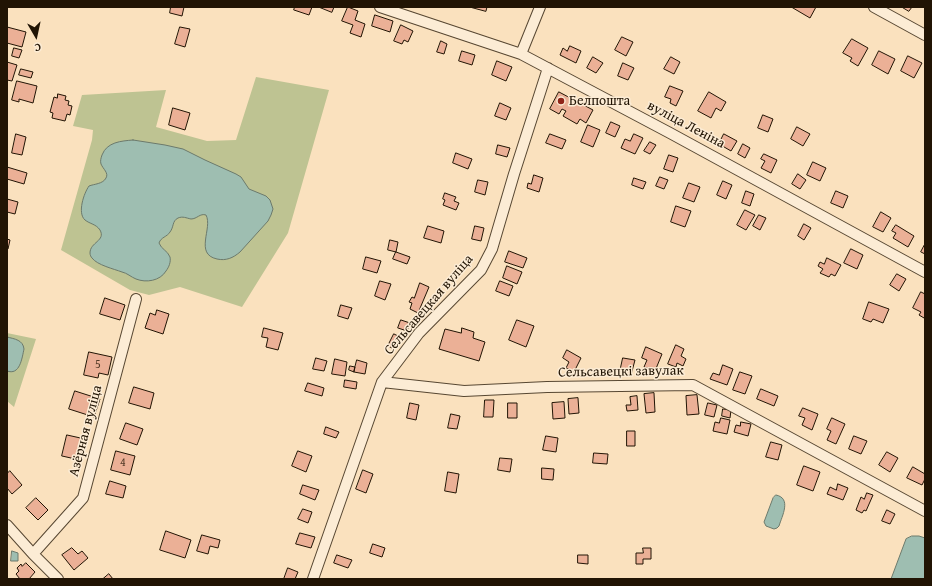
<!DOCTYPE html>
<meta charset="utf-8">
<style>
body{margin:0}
#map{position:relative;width:932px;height:586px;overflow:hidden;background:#fae1be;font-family:"Gentium Book Plus",serif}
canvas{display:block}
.frame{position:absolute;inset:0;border:8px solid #211404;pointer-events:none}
.north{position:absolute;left:16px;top:16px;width:40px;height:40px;-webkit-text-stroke:3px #fcecd5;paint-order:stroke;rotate:171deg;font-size:11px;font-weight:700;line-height:16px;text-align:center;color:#211404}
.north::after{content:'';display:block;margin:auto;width:14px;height:18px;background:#211404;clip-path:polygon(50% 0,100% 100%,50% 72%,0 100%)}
</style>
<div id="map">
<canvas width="932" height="586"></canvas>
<div class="frame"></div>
<div class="north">С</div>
</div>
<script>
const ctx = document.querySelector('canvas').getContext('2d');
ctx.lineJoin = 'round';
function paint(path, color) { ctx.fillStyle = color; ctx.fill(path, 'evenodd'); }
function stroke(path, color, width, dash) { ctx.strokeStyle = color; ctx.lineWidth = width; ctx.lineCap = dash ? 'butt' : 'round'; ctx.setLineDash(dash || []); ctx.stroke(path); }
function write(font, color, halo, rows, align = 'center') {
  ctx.font = font + ' "Gentium Book Plus",serif'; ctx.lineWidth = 3; ctx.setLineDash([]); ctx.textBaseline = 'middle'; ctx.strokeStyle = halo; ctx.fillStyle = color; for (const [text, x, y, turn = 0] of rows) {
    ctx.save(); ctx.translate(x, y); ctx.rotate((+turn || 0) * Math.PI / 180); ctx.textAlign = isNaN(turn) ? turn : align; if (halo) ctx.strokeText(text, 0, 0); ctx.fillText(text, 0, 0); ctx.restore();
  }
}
const green = new Path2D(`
 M256 77 329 90 288 233 242 307 180 287 149 295 130 290 61 250 92 140 93 130 73 126 82 95 166 90 156 127 207 141 236 140Z
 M7 333 36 339 14 407 7 401Z`);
const water = new Path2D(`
 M133 140 165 145 183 149 205 160 236 174 241 177 249 189 266 196 270 200 273 209 271 215 268 221 240 252C233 258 226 261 217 259 194 254 213 228 206 215 200 213 197 219 191 219 186 218 183 216 178 218 172 221 174 227 170 232 167 237 161 237 159 243 161 249 168 251 170 257 171 262 169 267 166 271 160 281 146 283 136 279 131 277 127 273 122 272 114 269 97 265 92 258 91 257 90 255 90 253 90 242 106 241 100 230 96 224 90 224 85 220 77 213 84 193 89 186 94 184 103 184 106 178 109 173 103 169 101 164 100 161 101 158 102 155 107 142 121 141 133 140Z
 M7 337C15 339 23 340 24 349 22 358 20 376 7 371Z
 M776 495C792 498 782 516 779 526L777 528 774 529 766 526 764 522 773 498Z
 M912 536H919L925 538V577L924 579H891L906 539Z
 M12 551 18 553V561H11Z`);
const building = new Path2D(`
 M171 7H184L182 16 170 13Z
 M295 7H312L309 15 294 10Z
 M319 7H334L332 12Z
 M348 7 358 11 355 20 365 24 361 37 350 33 353 25 342 21Z
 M470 7H487L486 11Z
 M794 7H816L810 18 793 8Z
 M902 7H912L909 11Z
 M375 15 393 21 390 32 372 26Z
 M401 25 413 31 408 42 404 40 402 44 394 41Z
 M7 27 26 32 22 47 7 43Z
 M180 27 190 29 185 47 175 44Z
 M622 37 633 42 626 56 615 50Z
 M852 39 868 48 858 66 850 61 852 58 843 53Z
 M441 41 447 44 444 54 437 52Z
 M570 46 581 51 576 63 560 55 563 48 567 51Z
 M14 48 22 50 19 58 12 56Z
 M462 51 475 55 472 65 459 61Z
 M879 51 895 59 888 74 872 65Z
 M908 56 922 63 914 78 901 71Z
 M593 57 603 63 596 73 587 68Z
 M671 57 680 62 674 74 664 69Z
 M497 61 512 67 506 81 492 75Z
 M7 62 17 65 12 81 7 80Z
 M623 63 634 68 628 80 618 76Z
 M21 69 33 72 31 78 19 75Z
 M17 81 37 86 33 103 19 99V102L12 100Z
 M670 86 683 91 676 106 670 103 671 99 665 97Z
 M559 92 593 110 586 123 580 119 577 124 563 116 566 111 562 109 559 114 550 109Z
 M709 92 726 102 721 111 716 108 711 118 698 111Z
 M58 94 66 96 65 100 69 101 68 105 72 106 70 115 67 114 65 121 52 118 53 113 50 112 54 97 57 98Z
 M500 103 511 108 506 120 495 116Z
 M173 108 190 113 185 130 169 125Z
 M763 115 773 119 768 132 758 128Z
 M611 122 620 126 615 137 606 133Z
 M588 125 600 130 593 147 581 142Z
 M797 127 810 134 803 146 791 139Z
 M16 134 26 137 22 155 12 153Z
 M550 134 566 140 562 149 546 143Z
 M634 134 643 138 635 154 621 148 625 139 630 141Z
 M724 134 737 141 731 151 719 144Z
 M650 142 656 145 650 154 644 151Z
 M743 144 750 148 745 158 738 154Z
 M498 145 510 148 507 157 496 154Z
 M456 153 472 159 468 169 453 163Z
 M764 154 777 160 771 173 761 168 765 161 761 159Z
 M669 155 678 158 673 172 664 169Z
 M813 162 826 168 820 181 807 175Z
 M7 167 27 173 24 184 7 179Z
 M798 174 806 180 800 189 792 184Z
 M534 175 543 178 539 192 527 188 528 183 531 184Z
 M660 177 668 180 664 189 656 186Z
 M634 178 646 182 643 189 632 185Z
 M478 180 488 182 485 195 475 192Z
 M723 181 732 185 726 199 717 195Z
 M689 183 700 187 694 202 683 198Z
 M746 191 754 194 750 206 742 203Z
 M836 191 848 196 843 208 831 203Z
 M445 193 456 197 454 201 459 203 456 210 443 205 445 200 443 199Z
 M7 199 18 202 15 214 7 212Z
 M676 206 691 211 685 227 671 222Z
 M745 210 755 215 746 230 737 225Z
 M881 212 891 218 883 232 873 227Z
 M759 215 766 218 760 230 753 226Z
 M804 224 811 228 804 240 798 236Z
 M896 225 914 236 908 247 893 238 896 233 892 231Z
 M428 226 444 231 441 243 424 238Z
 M475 226 484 228 481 241 472 239Z
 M7 239 10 240 8 249H7Z
 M390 240 398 242 396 252 388 250Z
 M925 244V254L921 252Z
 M851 249 863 255 857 269 844 263Z
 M509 251 527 258 523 268 505 262Z
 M396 252 410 257 407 264 393 259Z
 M366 257 381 261 377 273 363 269Z
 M827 258 841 265 835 276 831 274 829 277 820 273 823 269 818 266 820 262 824 264Z
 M507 266 522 272 517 284 503 278Z
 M897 274 906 279 899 291 890 285Z
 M380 281 391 284 385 300 375 296Z
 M500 281 513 286 509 296 496 291Z
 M420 283 429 287 418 313 410 309 412 303 409 302 412 297 414 298Z
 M921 292 925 294V315L924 318 919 315 921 312 913 308Z
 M105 298 125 305 120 320 100 314Z
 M869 302 889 309 883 323 873 319 871 322 863 319Z
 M341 305 352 308 348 319 338 316Z
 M157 310 169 314 163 334 145 328 150 313 155 315Z
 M401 320 410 323 407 331 398 328Z
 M517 320 534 326 526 347 509 340Z
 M264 328 283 333 278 350 266 347 268 338 262 337Z
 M462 328 474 332 473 338 485 342 479 361 439 349 445 329 461 333Z
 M394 334 400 337 394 349 388 346Z
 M676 345 684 349 681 356 686 359 683 366 677 363 676 367 668 364Z
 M646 347 662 354 655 371 644 367 647 360 642 358Z
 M567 350 581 358 574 372 566 368 569 362 563 358Z
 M89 352 112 357 108 375 99 373 98 378 84 375Z
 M316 358 327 361 324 371 313 369Z
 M623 358 635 360 631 375 620 372Z
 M335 359 347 362 345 376 332 374Z
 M357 360 367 363 365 374 354 372Z
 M723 365 733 369 727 385 710 379 713 373 719 375Z
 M350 366 355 367 354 372 349 370Z
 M740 372 752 376 745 394 733 390Z
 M345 380 357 382 356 389 344 387Z
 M308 383 324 388 322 396 305 391Z
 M134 387 154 393 150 409 129 403Z
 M761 389 778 396 774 406 757 399Z
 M75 391 100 399 94 417 69 409Z
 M654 393 655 412 646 413 644 394Z
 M697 395 699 414 687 415 686 396Z
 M637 396 638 410 627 411 626 405H631L630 397Z
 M578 398 579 413 569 414 568 399Z
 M485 400H494L493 417H484Z
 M564 402 565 418 553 419 552 403Z
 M410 403 419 405 416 420 407 418Z
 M508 403H517V418H508Z
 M708 403 717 405 714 417 705 415Z
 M803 408 818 414 812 430 802 425 805 418 799 416Z
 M723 409 731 410 730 418 722 416Z
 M451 414 460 416 457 429 448 428Z
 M721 418 730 420 727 434 713 431 715 422 719 423Z
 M832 418 845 424 836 444 827 440 831 431 827 429Z
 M741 422 751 424 748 436 734 432 736 425 740 426Z
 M126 423 143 429 137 445 120 439Z
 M326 427 339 432 336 438 324 434Z
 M627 431H635V446H627Z
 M67 435 85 439 80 460 62 456Z
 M546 436 558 438 556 452 543 450Z
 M854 436 867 441 861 454 849 449Z
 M771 442 782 445 778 460 766 457Z
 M116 451 135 456 130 475 111 470Z
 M298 451 312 456 306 472 292 466Z
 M887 452 898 458 890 472 879 465Z
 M594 453 608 454 607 464 593 463Z
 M500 458 512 459 510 472 498 470Z
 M804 466 820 472 813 491 797 485Z
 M913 467 925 474V479L922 485 907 478Z
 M542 468 554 469 553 480 542 479Z
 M363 470 373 474 366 493 356 489Z
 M10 471 22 485 12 494 7 488V474Z
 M448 472 459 474 456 493 445 491Z
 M110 481 126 486 123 498 106 494Z
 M838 484 848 488 843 500 827 494 830 487 836 490Z
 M303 485 319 490 315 500 300 494Z
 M867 493 873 495 866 511 864 510 862 513 856 510 861 497 864 499Z
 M36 498 48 510 38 520 26 508Z
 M303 509 312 512 308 523 298 519Z
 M887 510 895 514 890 524 882 521Z
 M166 531 191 540 185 558 160 550Z
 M300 533 315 537 311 548 296 544Z
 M202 535 220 540 218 548 210 546 208 554 197 551Z
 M373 544 385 548 382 557 370 553Z
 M72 548 78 554 82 551 88 558 74 570 62 555Z
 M643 548H651V559H643V564H636V553H643Z
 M337 555 352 560 348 568 334 563Z
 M578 555H588V564L578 563Z
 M26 563 35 572 29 579H20L16 574 19 571 17 568 21 564 22 566Z
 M288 568 298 572 295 579H284Z
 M109 574 113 579H103Z`);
const minor = new Path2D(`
 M380 7 521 54 670 133 925 272
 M874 7 925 35
 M521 54 540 7
 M382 382 464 391 547 387 693 385 925 511
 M7 525 33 554 58 579
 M33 554 83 498 136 299
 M313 579 382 382 419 333 481 270 492 249 514 174 548 68`);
const markers = [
 [561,101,4,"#8f2418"]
];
const numberNames = [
 ["5",98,365],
 ["4",123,463]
];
const poiNames = [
 ["Белпошта",569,101]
];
const streetNames = [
 ["вуліца Леніна",686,125,28],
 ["Сельсавецкая вуліца",429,305,-49],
 ["Сельсавецкі завулак",621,372,-1],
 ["Азёрная вуліца",86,431,-75]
];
paint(green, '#bec392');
paint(water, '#9ebeb1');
stroke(water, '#6c7a6c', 1);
paint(building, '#ebb096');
stroke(building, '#211404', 1);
stroke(minor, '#574732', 12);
stroke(minor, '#fcecd5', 10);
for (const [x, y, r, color] of markers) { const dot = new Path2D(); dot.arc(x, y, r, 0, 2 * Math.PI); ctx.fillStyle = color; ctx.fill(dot); stroke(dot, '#fcecd5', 1.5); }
write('12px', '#543b28', null, numberNames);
write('14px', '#211404', '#fcecd5', poiNames, 'left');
write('14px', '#211404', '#fcecd5', streetNames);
</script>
